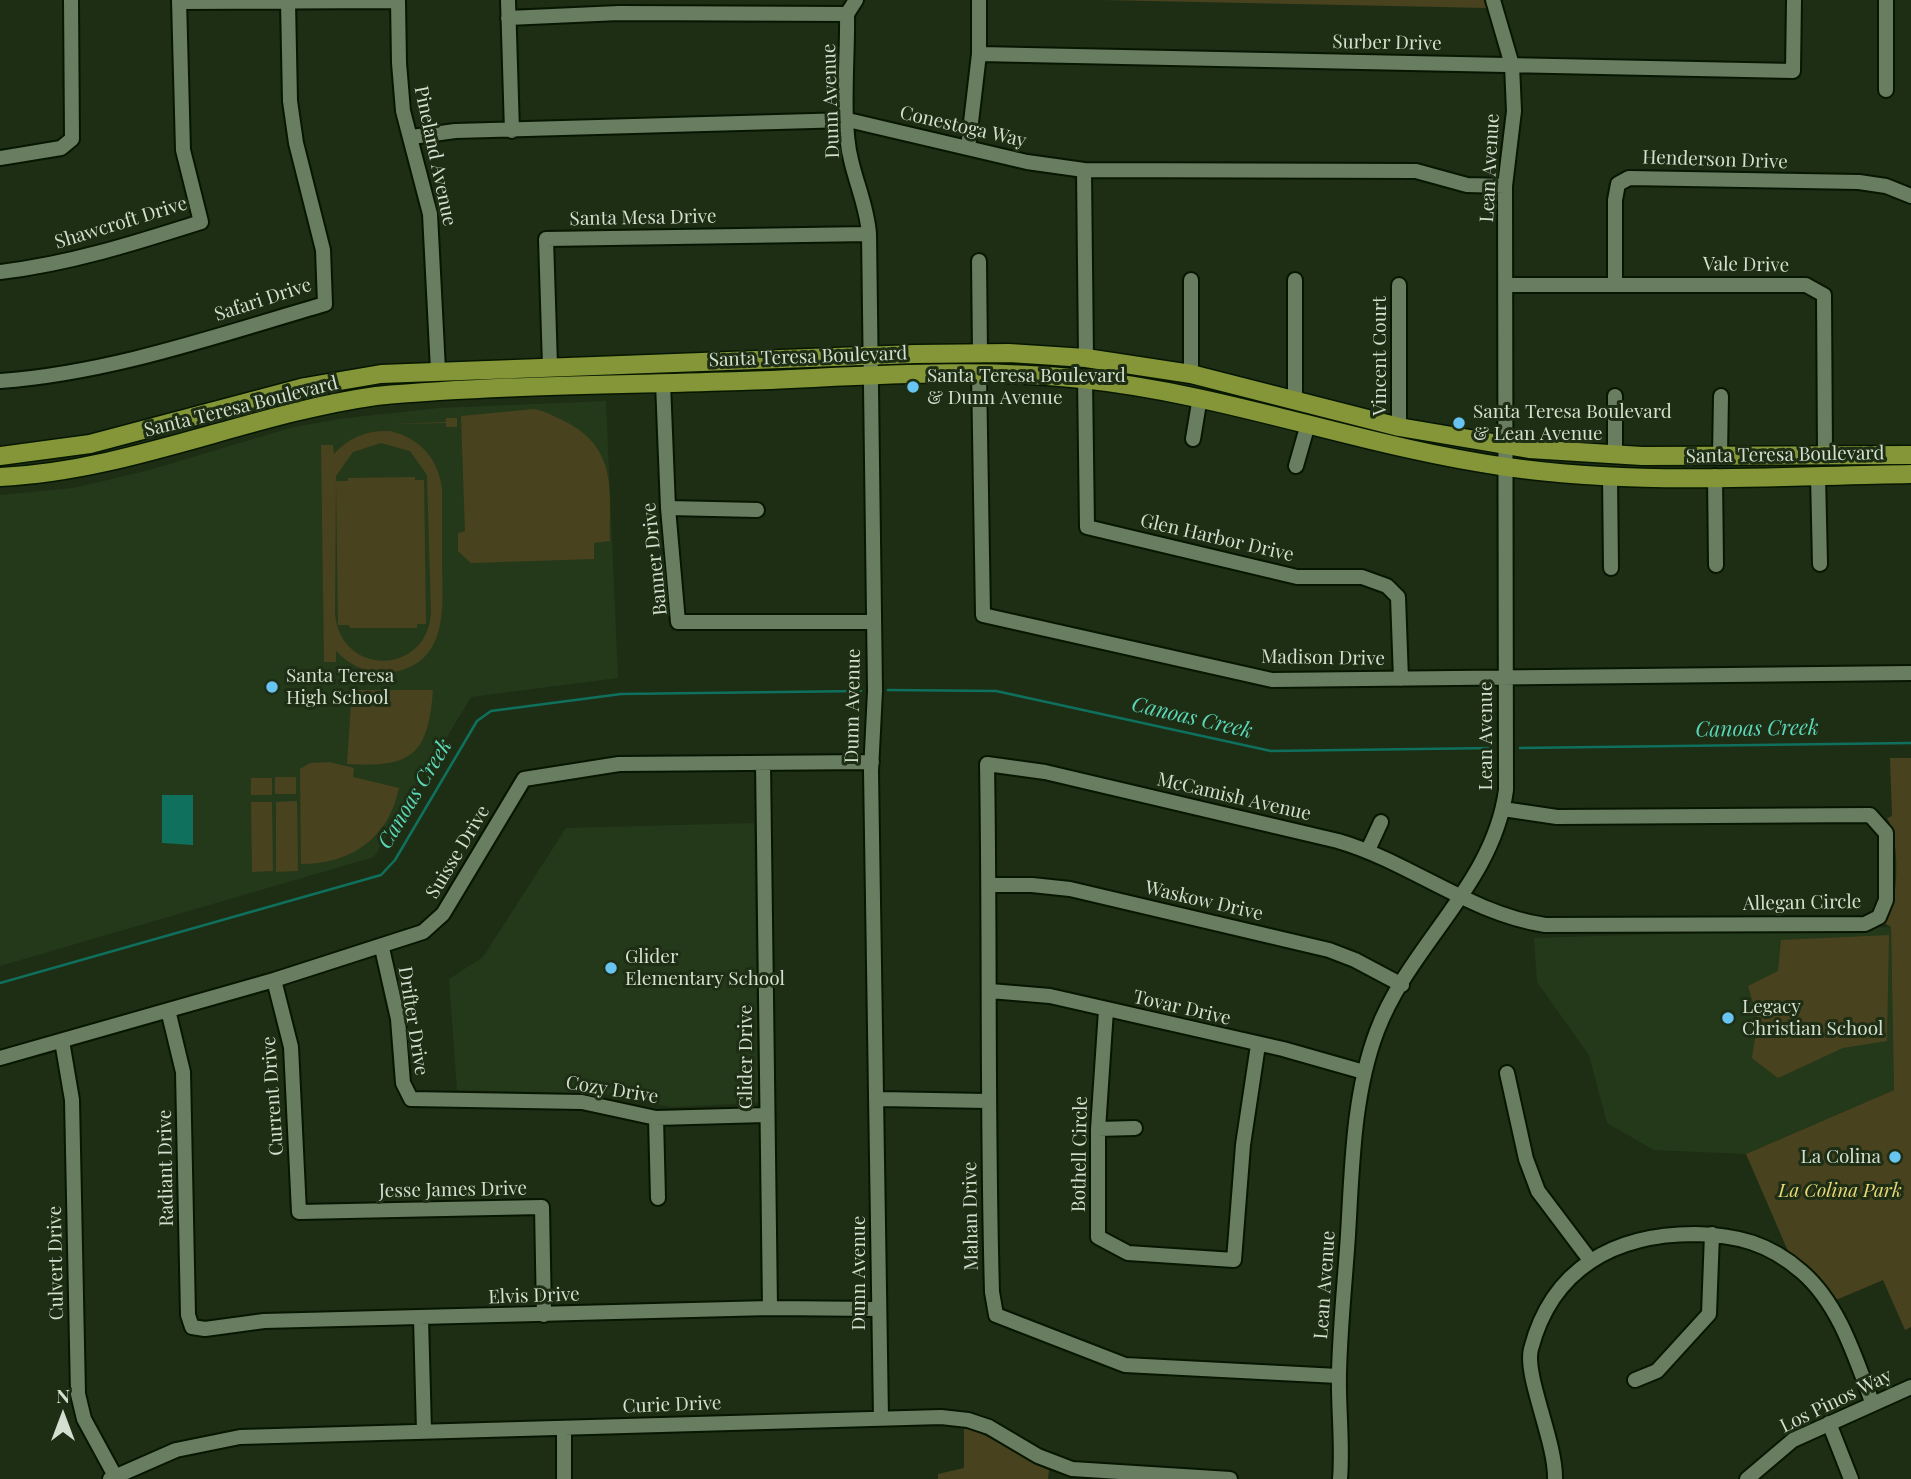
<!DOCTYPE html>
<style>
body{margin:0}
#map{position:relative;width:1911px;height:1479px;overflow:hidden;background:#1d2e15;font-family:"Playfair Display",serif}
canvas{display:block}
.north{position:absolute;left:28px;top:1381px;width:70px;height:70px;-webkit-text-stroke:5px #1d2e15;paint-order:stroke;rotate:0deg;font-size:19px;font-weight:700;line-height:28px;text-align:center;color:#d4dfcf}
.north::after{content:'';display:block;margin:auto;width:24px;height:32px;background:#d4dfcf;clip-path:polygon(50% 0,100% 100%,50% 72%,0 100%)}
</style>
<div id="map">
<canvas width="1911" height="1479"></canvas>
<div class="north">N</div>
</div>
<script>
const ctx = document.querySelector('canvas').getContext('2d');
ctx.lineJoin = 'round';
function paint(path, color) { ctx.fillStyle = color; ctx.fill(path, 'evenodd'); }
function stroke(path, color, width, dash) { ctx.strokeStyle = color; ctx.lineWidth = width; ctx.lineCap = dash ? 'butt' : 'round'; ctx.setLineDash(dash || []); ctx.stroke(path); }
function write(font, color, halo, rows, align = 'center') {
  ctx.font = font + ' "Playfair Display",serif'; ctx.lineWidth = 6; ctx.setLineDash([]); ctx.textBaseline = 'middle'; ctx.strokeStyle = halo; ctx.fillStyle = color; for (const [text, x, y, turn = 0] of rows) {
    ctx.save(); ctx.translate(x, y); ctx.rotate((+turn || 0) * Math.PI / 180); ctx.textAlign = isNaN(turn) ? turn : align; if (halo) ctx.strokeText(text, 0, 0); ctx.fillText(text, 0, 0); ctx.restore();
  }
}
const built = new Path2D(`
 M606 401 618 678 471 697 374 857 0 966V495L73 488 146 471 290 428 338 419 438 408Z
 M754 823 758 1103 670 1107 603 1094 457 1090 449 979 483 957 566 828Z
 M1891 927 1894 1090 1746 1154 1654 1150 1607 1123 1589 1055 1537 982 1534 938Z`);
const green = new Path2D(`
 M1101 0H1484L1487 8Z
 M534 409C548 412 558 418 570 424 618 452 609 492 610 541L594 543V559L471 563 458 551V533L465 531 461 416Z
 M446 418H457V427H446V423L387 424 446 422Z
 M390 431C420 438 439 459 442 490 442 515 442 540 442 566 443 607 448 662 394 672 372 676 351 667 336 651V662H324L321 445H333L334 454C349 437 368 430 390 431ZM381 443 410 451 427 475 431 613C427 676 341 677 335 614L336 476 353 452Z
 M415 477V480H424L426 624H417V628H350L349 625H338L336 481H348V478Z
 M352 690H433C428 755 412 768 347 764Z
 M1890 758H1911V1327L1905 1330 1883 1280 1836 1300 1821 1280 1791 1258 1746 1154 1894 1090 1891 927 1884 923C1900 907 1900 837 1887 818L1892 816Z
 M329 762 354 768 353 777 399 788C389 838 351 864 301 864L300 769 310 763Z
 M275 777H296V794H275Z
 M251 778H272V795H251Z
 M297 801 298 871 276 872V802Z
 M251 802H272L273 871 252 872Z
 M1889 935 1887 1041 1843 1048 1778 1078 1752 1058 1758 1019 1748 986 1778 971 1781 940Z
 M964 1428C995 1436 1019 1458 1049 1470L1048 1479H938V1474L964 1468Z`);
const water = new Path2D(`
 M162 795H193V845L162 843Z`);
const stream = new Path2D(`
 M888 690 996 691 1271 751 1493 748
 M1520 748 1911 743
 M0 983 381 875 395 860 477 721 491 711 621 694 861 691`);
const minor = new Path2D(`
 M508 0 512 131
 M856 0 847 14C848 56 841 121 851 160 857 186 867 207 869 234L875 691 871 771 881 1418
 M1886 0V90
 M179 2 398 1 399 63 403 111 430 214 438 370
 M508 18 619 13 847 14
 M979 54 1793 71 1794 0
 M412 137 455 131 848 120 1027 162 1084 170 1416 171 1467 185 1505 186
 M968 148 979 54V0
 M0 158 61 148 72 139 71 0
 M1084 170 1086 358
 M979 261 980 353
 M0 272C69 264 135 243 201 222L183 150 179 0
 M1191 280V374
 M1615 284V200L1618 184 1629 178 1859 182 1886 186 1911 196
 M1399 285V427
 M1506 285H1806L1824 295 1825 455
 M550 366 546 239 869 234
 M979 373 983 615 1272 680 1911 673
 M1085 379 1087 527 1297 577H1362L1387 586 1398 597 1401 679
 M0 381C111 373 218 335 325 304L323 250 296 143 290 101 288 2
 M663 383 668 508 678 622H873
 M1615 396V456
 M1295 399V280
 M1193 439 1200 397
 M1720 456 1721 396
 M1296 466 1308 424
 M1818 475 1820 564
 M1610 476 1611 568
 M1715 476 1716 565
 M668 508 757 510
 M763 763 770 1308
 M1368 850 1381 822
 M989 885H1032L1070 889 1329 950 1355 960 1402 985
 M382 948 398 1019 403 1083 411 1099 582 1102 656 1118 766 1115
 M274 980 291 1047 299 1212 542 1207 544 1315
 M990 991 1050 996 1283 1049 1364 1072
 M168 1010 183 1072 188 1315 192 1327 205 1329 264 1321 770 1308 878 1309
 M1106 1010 1098 1129V1237L1128 1253 1234 1260 1243 1145 1258 1045
 M62 1041 72 1100 78 1394 84 1419 115 1476
 M0 1058 274 980 423 932 443 914 524 779 619 764 872 762
 M1507 1073 1526 1159 1538 1191 1590 1260
 M879 1099 987 1101
 M656 1118 658 1198
 M1098 1129 1135 1128
 M421 1318 424 1431
 M1338 1376 1125 1365 996 1315 992 1292C987 1116 990 940 987 764L1045 772 1338 841C1410 862 1471 914 1545 925L1865 924 1879 917 1886 900V833L1870 815 1557 817 1503 809
 M1635 1380 1657 1371 1709 1314 1712 1234
 M1829 1423 1851 1479
 M564 1428V1479
 M110 1479 176 1450 240 1437 941 1417 968 1420 989 1427 1038 1456 1072 1469 1230 1479
 M1340 1479C1343 1443 1338 1408 1339 1373 1340 1327 1345 1281 1348 1235 1352 1168 1353 1094 1377 1031 1410 944 1493 885 1506 790L1505 186 1514 111 1512 65 1493 0
 M1555 1479C1556 1442 1524 1375 1531 1349 1552 1268 1615 1234 1695 1234 1737 1235 1769 1243 1802 1272 1839 1304 1855 1357 1872 1402
 M1747 1479 1793 1440 1911 1387`);
const major = new Path2D(`
 M0 456 90 444 305 387 381 374 915 354 1009 353 1086 358 1191 374 1399 427 1529 449 1642 456 1911 455
 M0 477C129 471 248 414 376 396 497 385 619 385 741 381 854 377 969 367 1082 379 1227 394 1363 447 1507 467 1640 486 1777 476 1911 474`);
const markers = [
 [913,387,7,"#68c4f0"],
 [1459,423,7,"#68c4f0"],
 [272,687,7,"#68c4f0"],
 [611,968,7,"#68c4f0"],
 [1728,1018,7,"#68c4f0"],
 [1895,1157,7,"#68c4f0"]
];
const streetNames = [
 ["Surber Drive",1387,43,1],
 ["Dunn Avenue",831,101,-92],
 ["Conestoga Way",963,127,13],
 ["Pineland Avenue",435,156,78],
 ["Henderson Drive",1715,160,2],
 ["Lean Avenue",1490,168,-87],
 ["Santa Mesa Drive",643,218,-1],
 ["Shawcroft Drive",121,223,-17],
 ["Vale Drive",1746,265,1],
 ["Safari Drive",263,300,-18],
 ["Vincent Court",1380,356,-90],
 ["Santa Teresa Boulevard",808,357,-2],
 ["Santa Teresa Boulevard",241,407,-14],
 ["Santa Teresa Boulevard",1785,455,-1],
 ["Glen Harbor Drive",1217,538,13],
 ["Banner Drive",655,559,-96],
 ["Madison Drive",1323,658,1],
 ["Dunn Avenue",853,706,-89],
 ["Lean Avenue",1486,736,-90],
 ["McCamish Avenue",1234,797,13],
 ["Suisse Drive",458,852,-59],
 ["Waskow Drive",1204,901,13],
 ["Allegan Circle",1802,903,-1],
 ["Tovar Drive",1182,1008,13],
 ["Drifter Drive",413,1021,81],
 ["Glider Drive",746,1057,-90],
 ["Cozy Drive",612,1090,9],
 ["Current Drive",273,1096,-94],
 ["Bothell Circle",1080,1154,-89],
 ["Radiant Drive",166,1168,-91],
 ["Jesse James Drive",453,1190,-1],
 ["Mahan Drive",971,1216,-91],
 ["Culvert Drive",56,1263,-91],
 ["Dunn Avenue",859,1273,-90],
 ["Lean Avenue",1325,1285,-86],
 ["Elvis Drive",534,1296,-2],
 ["Los Pinos Way",1836,1401,-26],
 ["Curie Drive",672,1405,-2]
];
const poiNames = [
 ["Santa Teresa Boulevard",927,376],
 ["& Dunn Avenue",927,398],
 ["Santa Teresa Boulevard",1473,412],
 ["& Lean Avenue",1473,434],
 ["Santa Teresa",286,676],
 ["High School",286,698],
 ["Glider",625,957],
 ["Elementary School",625,979],
 ["Legacy",1742,1007],
 ["Christian School",1742,1029],
 ["La Colina",1881,1157,"right"]
];
const parkNames = [
 ["La Colina Park",1840,1191]
];
const waterNames = [
 ["Canoas Creek",1192,718,13],
 ["Canoas Creek",1757,729,-1],
 ["Canoas Creek",415,794,-59]
];
paint(built, '#24391a');
paint(green, '#49421e');
paint(water, '#0f715d');
stroke(stream, '#0f715d', 2.5);
stroke(minor, '#071601', 18);
stroke(major, '#071601', 21);
stroke(minor, '#697d61', 14);
stroke(major, '#849637', 18);
for (const [x, y, r, color] of markers) { const dot = new Path2D(); dot.arc(x, y, r, 0, 2 * Math.PI); ctx.fillStyle = color; ctx.fill(dot); stroke(dot, '#1d2e15', 2.5); }
write('19px', '#d4dfcf', '#1d2e15', streetNames);
write('19px', '#d4dfcf', '#1d2e15', poiNames, 'left');
write('italic 19px', '#ead776', '#1d2e15', parkNames);
write('italic 21px', '#5cd7b9', '#1d2e15', waterNames);
</script>
